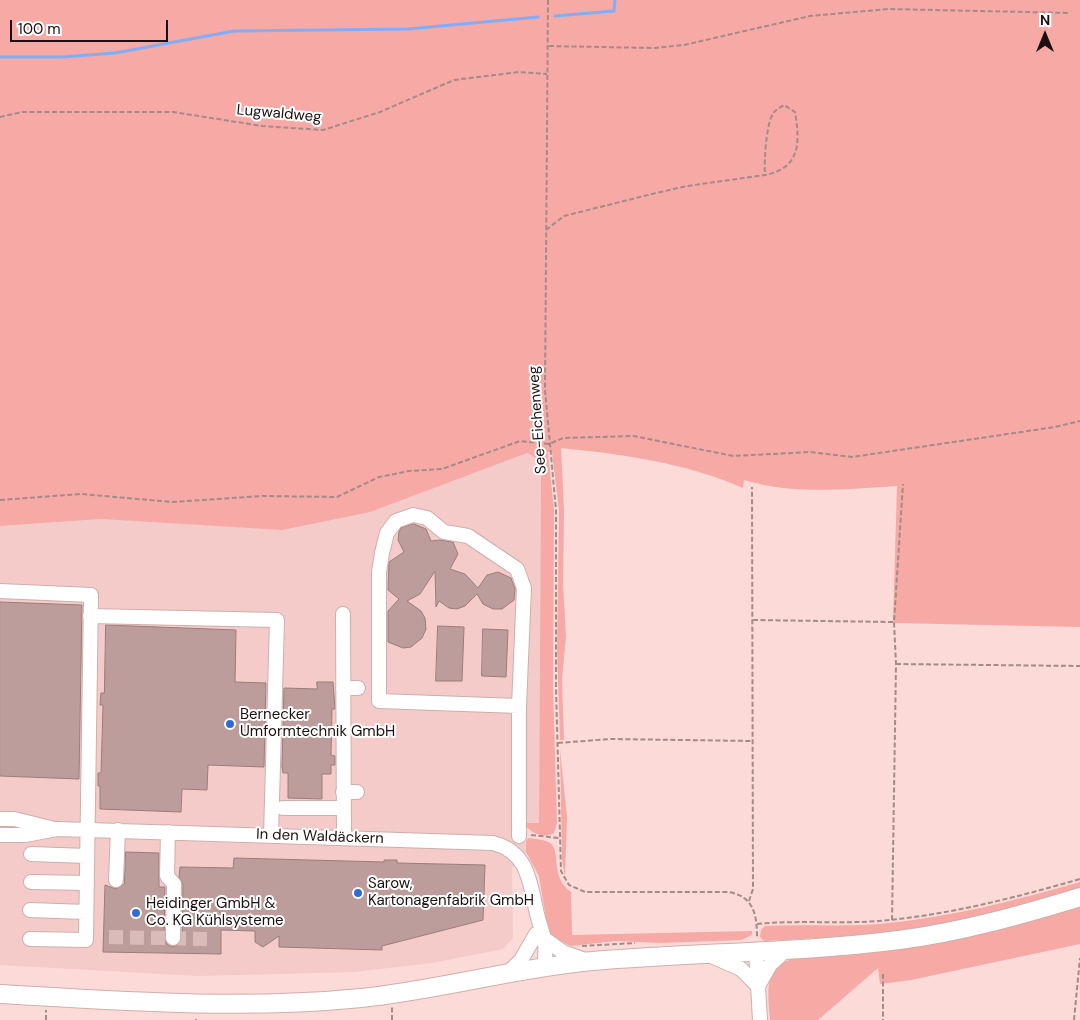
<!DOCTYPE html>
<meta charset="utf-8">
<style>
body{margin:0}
#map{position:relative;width:1080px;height:1020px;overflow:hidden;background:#fbdad8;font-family:"DM Sans",sans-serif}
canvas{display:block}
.north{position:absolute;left:1020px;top:10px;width:50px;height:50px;-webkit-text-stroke:4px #fff;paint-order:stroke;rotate:0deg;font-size:14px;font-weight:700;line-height:20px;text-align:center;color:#1a100f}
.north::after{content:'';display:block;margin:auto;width:18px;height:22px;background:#1a100f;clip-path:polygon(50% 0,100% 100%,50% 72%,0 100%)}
.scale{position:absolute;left:10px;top:20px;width:158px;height:22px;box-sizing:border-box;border:2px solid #1a100f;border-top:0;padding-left:6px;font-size:15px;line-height:18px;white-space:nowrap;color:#1a100f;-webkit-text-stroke:4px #fff;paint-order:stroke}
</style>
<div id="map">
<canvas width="1080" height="1020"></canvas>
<div class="north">N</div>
<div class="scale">100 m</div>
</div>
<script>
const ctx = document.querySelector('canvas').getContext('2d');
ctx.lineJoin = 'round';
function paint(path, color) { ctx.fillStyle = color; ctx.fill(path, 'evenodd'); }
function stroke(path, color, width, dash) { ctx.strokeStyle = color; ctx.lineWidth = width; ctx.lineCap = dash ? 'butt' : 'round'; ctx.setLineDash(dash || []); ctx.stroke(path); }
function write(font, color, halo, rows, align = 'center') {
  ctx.font = font + ' "DM Sans",sans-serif'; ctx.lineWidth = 4; ctx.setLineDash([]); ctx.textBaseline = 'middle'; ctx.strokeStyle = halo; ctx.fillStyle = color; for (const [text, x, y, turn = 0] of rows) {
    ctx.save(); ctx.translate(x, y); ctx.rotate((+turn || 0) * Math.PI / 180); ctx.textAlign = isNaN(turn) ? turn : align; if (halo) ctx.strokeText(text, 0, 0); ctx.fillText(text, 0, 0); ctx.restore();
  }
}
const built = new Path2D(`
 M527 453 536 458 541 471 539 823H524L526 852 512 868 513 938 503 949 432 963 354 972 198 976 0 965V526L102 519Z`);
const green = new Path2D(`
 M0 0H1080V627L893 623 897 486C845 489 794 495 744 480L743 488C686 463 622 454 561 448L564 510 563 584 566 636 562 679 564 740H560L557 649 559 510 552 452H548L554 510 553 687 557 823 554 833C545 839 529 833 524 823H539L541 471 536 458 527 453 370 512 282 530 102 519 0 526Z
 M560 749 567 817 565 877 562 859Z
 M528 838C534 839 542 839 548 842 563 848 548 876 571 892L572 935 752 931V935L741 940 661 943 616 941 571 946 552 937 548 931 539 876 526 852V841Z
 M1080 882V889C1028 905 975 919 920 928 869 936 816 938 764 941L760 937 761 930 765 926C803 924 842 927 879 924 948 918 1014 901 1080 882Z
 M1080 903V944L911 980 880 984 878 968 818 1020H770C768 989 762 967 798 957 843 954 888 953 932 944 982 933 1031 918 1080 903Z`);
const stream = new Path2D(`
 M555 16 614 11 615 0
 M0 57H62L115 53 234 31 408 29 538 17`);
const building = new Path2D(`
 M414 524 426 529 431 541 440 540 453 542 458 554 450 569 465 574 478 588 487 575 498 572 511 578 515 589 514 600 502 609H493L483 604 477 594 465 606 457 609 449 608 439 601 436 607 435 571 420 594 407 601 421 611 425 618 426 629 422 638 411 647 403 648 388 642V611L399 599 388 590 389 562 404 552 398 540 399 532 401 528Z
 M0 602 82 605 79 779 0 776Z
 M106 625 236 630 235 682 266 683 264 767 208 765 207 790 182 789 181 812 100 809V786H98V773H101L103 705H100L101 693H104Z
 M438 626 464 627 462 681H436Z
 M483 629 508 630 506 677 482 676Z
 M317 682H333L335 709H332L331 755 335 756V765H331V774H322V799L288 798V773H283L282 767 284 688 317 689Z
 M126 852 159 853V887H165L164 938 168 945 172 947 178 945 182 938 183 884 179 877 180 867 233 868 234 858 384 862V860H397V863L485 865 483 920 382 946V950L279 947V936L263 947 255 942V931L221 930V954L103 952 105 885 116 889 124 884Z`);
const minorTunnel = new Path2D(`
 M109 937 211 939`);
const path = new Path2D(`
 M548 0 545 390 556 510V688L561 871 569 885 585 892H728C754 896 757 915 757 938
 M549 46 653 48 684 45 810 16 889 9 1070 13
 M0 117 22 112H173L262 126 323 130 380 112 454 80 519 72 547 74
 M546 230 564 216 652 194 687 186 765 175C801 168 800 142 795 112L784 105C781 107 777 109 774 112 766 122 764 162 765 175
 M0 500 81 494 172 502 263 496 337 497 379 477 409 471 442 469 520 441 549 444 563 438 634 436 733 456 810 452 852 457 1055 427 1080 421
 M753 620 894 622
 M896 664 1080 666
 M558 743 610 739 753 741
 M531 835 559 838
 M749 901 753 889 752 487
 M892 920 896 664 894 622 903 484
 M757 924C798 920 838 924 879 921 948 915 1014 898 1080 879
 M582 946 635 943
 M883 974V1020
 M46 1020V1010
 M196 1020V1019
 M392 1020V1007
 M1074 1020 1080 958`);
const minor = new Path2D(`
 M0 591 91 595 86 940 30 939
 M343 614 344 838
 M90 616 277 620 271 836
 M343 688H358
 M519 706 524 588 517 569 468 536 444 532 427 518 413 515 396 521 387 533 382 553 379 572V701L519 706V836
 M343 792H357
 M283 808H343
 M0 819H14L51 828
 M168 832 167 876 174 884 173 938
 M0 835H25L57 829 493 843C529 852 530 884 537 914 543 938 548 941 544 967
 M31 854 87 856
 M116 880 118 830
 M31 882 87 883
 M30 910 86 912
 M546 940 563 952 588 961
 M756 950 760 1020
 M709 955 741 969 758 986
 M508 973 521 960 536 934
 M758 986 770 965 787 949`);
const major = new Path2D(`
 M0 994C120 1001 241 1010 361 998 439 990 515 968 593 961 695 952 798 953 899 940 961 932 1021 915 1080 897`);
const markers = [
 [230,724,5,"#306bd9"],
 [358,893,5,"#306bd9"],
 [136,913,5,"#306bd9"]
];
const streetNames = [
 ["Lugwaldweg",279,114,5],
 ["See-Eichenweg",538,420,-94],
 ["In den Waldäckern",320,837,2]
];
const poiNames = [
 ["Bernecker",240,715],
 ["Umformtechnik GmbH",240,732],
 ["Sarow,",368,884],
 ["Kartonagenfabrik GmbH",368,901],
 ["Heidinger GmbH &",146,904],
 ["Co. KG Kühlsysteme",146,921]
];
paint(built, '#f4cbc8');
paint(green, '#f6a9a5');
stroke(stream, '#82adf8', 3);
paint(building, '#bc9d9b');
stroke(building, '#9b7d7b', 1);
stroke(minorTunnel, '#d9bcba', 14, [14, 7]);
stroke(minor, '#ceafac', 16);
stroke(major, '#ceafac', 20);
stroke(path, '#a38b89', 2, [5, 2.5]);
stroke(minor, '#fff', 14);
stroke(major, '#fff', 18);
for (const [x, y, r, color] of markers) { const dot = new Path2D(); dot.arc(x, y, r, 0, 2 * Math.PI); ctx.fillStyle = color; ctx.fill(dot); stroke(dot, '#fff', 2); }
write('15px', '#1a100f', '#fff', streetNames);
write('15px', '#1a100f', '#fff', poiNames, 'left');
</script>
